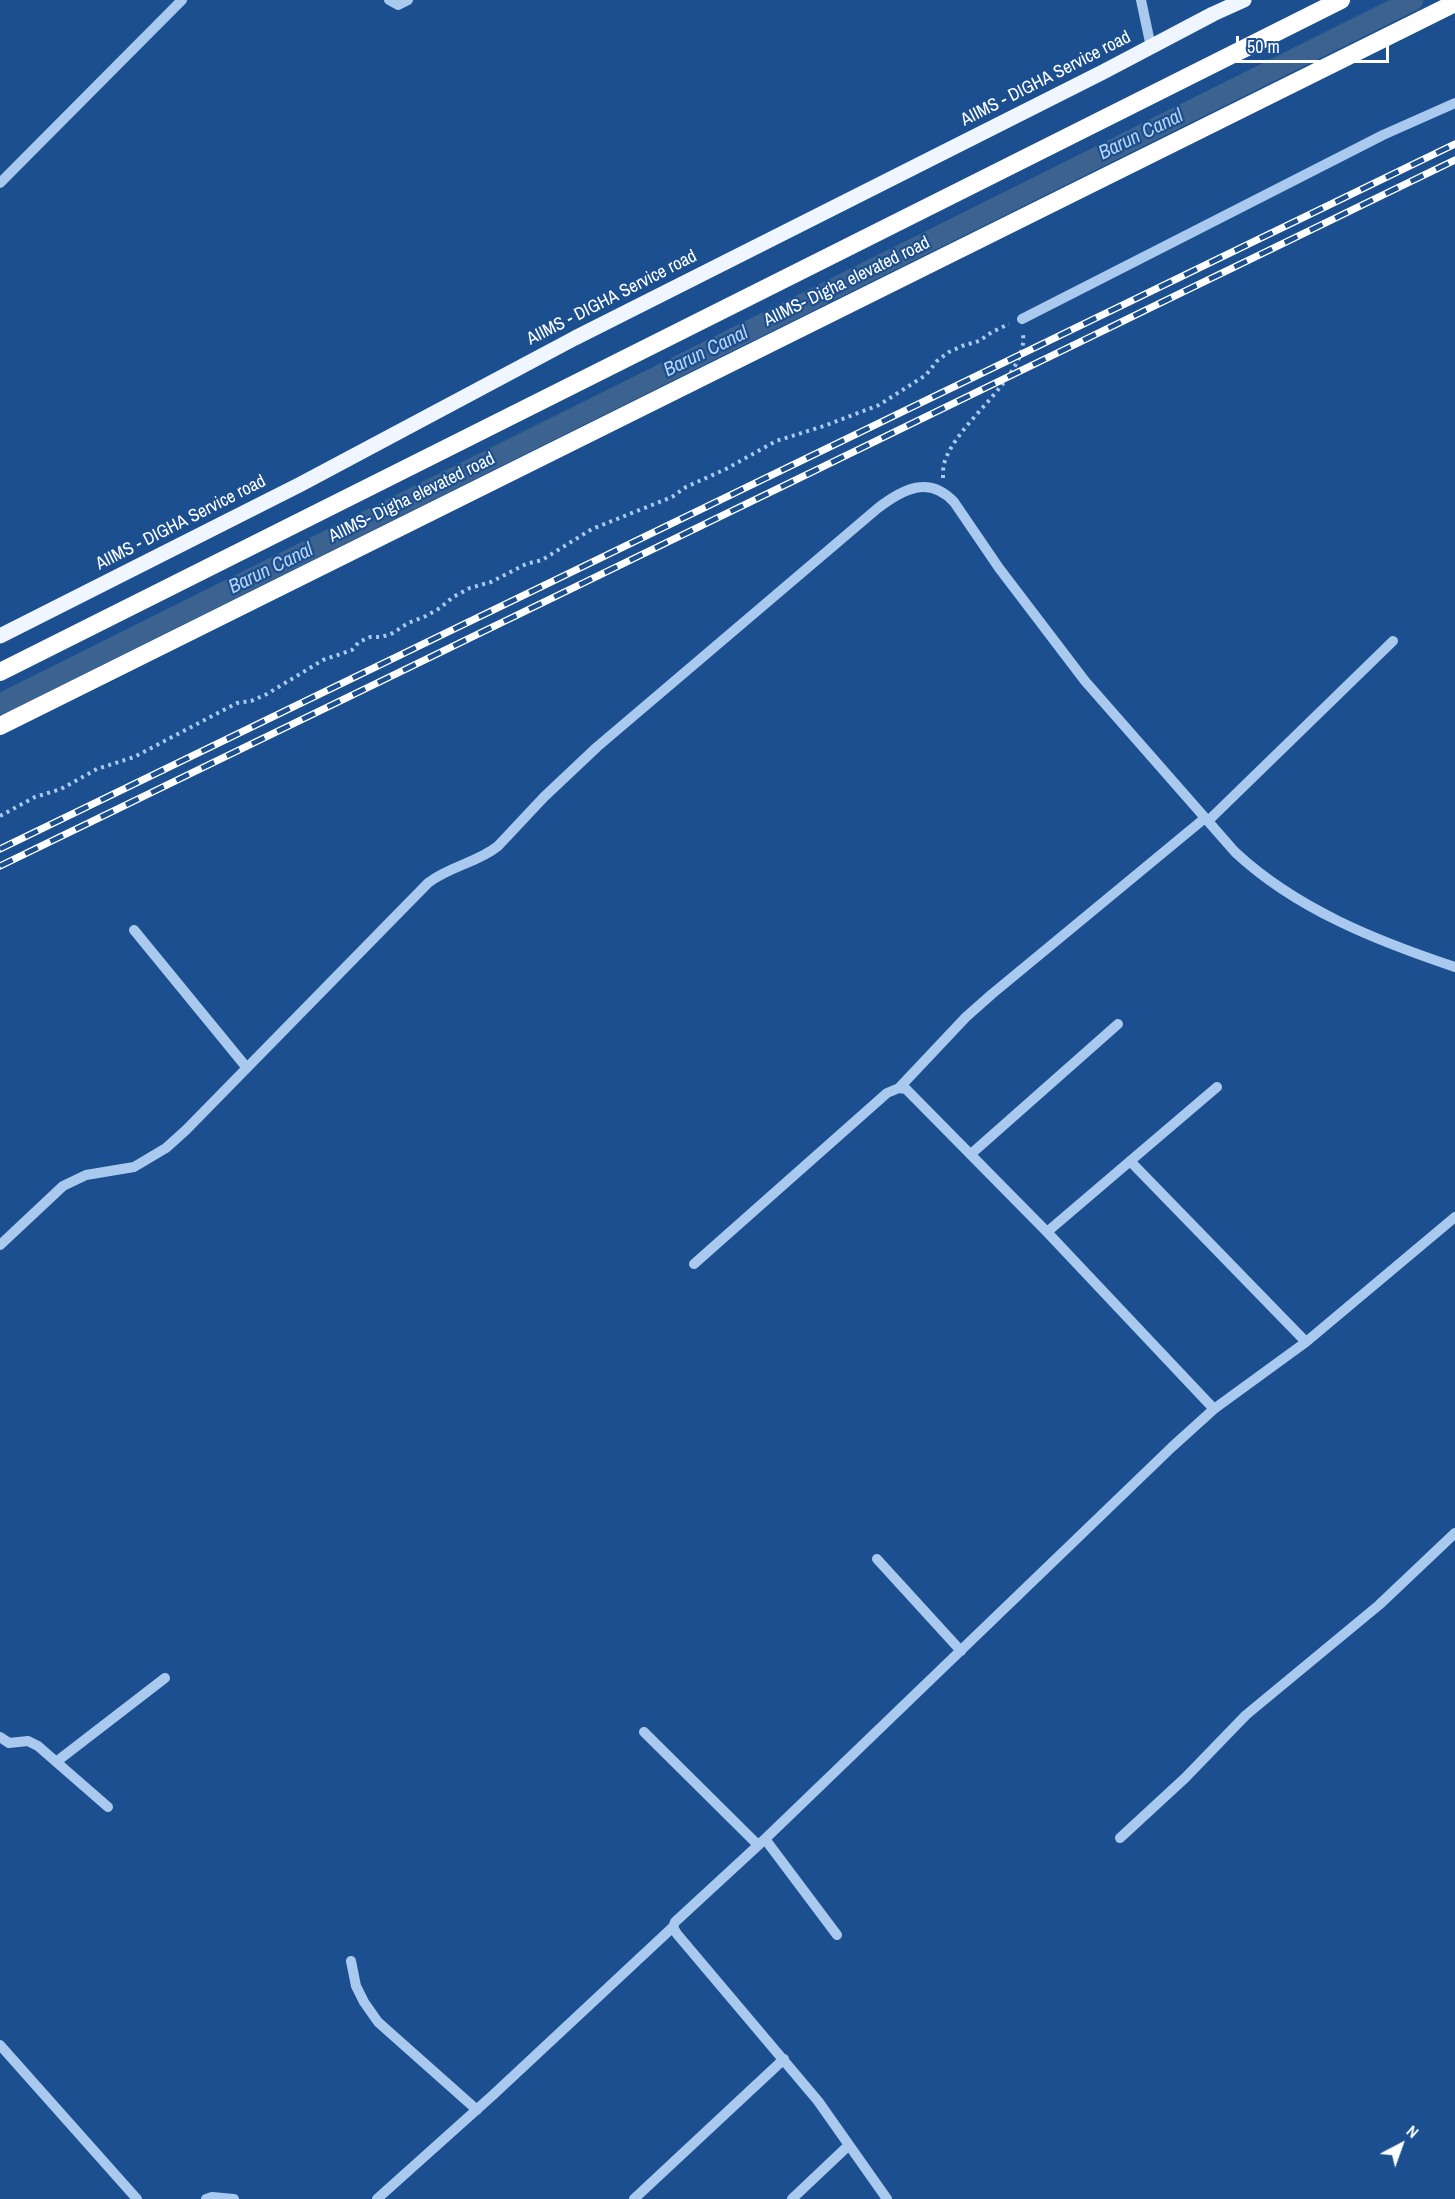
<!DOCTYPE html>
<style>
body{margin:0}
#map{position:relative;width:1455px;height:2199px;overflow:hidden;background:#1b4f8f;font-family:"Archivo Narrow",sans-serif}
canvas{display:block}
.north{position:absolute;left:1371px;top:2115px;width:60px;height:60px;-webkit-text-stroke:4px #1b4f8f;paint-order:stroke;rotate:41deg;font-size:16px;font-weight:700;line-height:24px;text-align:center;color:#fff}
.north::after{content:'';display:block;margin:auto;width:21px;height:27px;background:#fff;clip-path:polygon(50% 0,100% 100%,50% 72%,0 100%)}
.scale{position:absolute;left:1236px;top:36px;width:153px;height:27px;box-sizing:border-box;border:3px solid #fff;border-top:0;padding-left:8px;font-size:18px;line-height:21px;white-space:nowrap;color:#fff;-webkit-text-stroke:4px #1b4f8f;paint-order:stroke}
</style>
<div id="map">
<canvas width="1455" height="2199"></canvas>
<div class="north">N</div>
<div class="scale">50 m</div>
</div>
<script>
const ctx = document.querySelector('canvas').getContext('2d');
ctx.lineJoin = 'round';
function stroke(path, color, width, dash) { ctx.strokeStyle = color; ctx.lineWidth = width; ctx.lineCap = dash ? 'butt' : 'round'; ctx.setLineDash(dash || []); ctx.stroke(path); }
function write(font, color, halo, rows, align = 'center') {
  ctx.font = font + ' "Archivo Narrow",sans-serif'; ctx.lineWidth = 4.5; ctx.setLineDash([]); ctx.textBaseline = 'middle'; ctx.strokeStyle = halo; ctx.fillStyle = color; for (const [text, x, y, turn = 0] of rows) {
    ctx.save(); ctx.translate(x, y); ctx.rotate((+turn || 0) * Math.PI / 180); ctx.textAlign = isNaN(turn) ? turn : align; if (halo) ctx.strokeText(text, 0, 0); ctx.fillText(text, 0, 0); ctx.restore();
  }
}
const canal = new Path2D(`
 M0 704 1413 0`);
const path = new Path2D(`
 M943 478C943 473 943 468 944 464 956 421 1028 378 1023 334
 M0 816 35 797 61 789 97 769 134 757 237 703 251 701 267 694 323 660 352 650 359 642 370 637H382L393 633 408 623 426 616 440 608 453 597 470 588 491 582 526 564 542 560 592 529 672 497 686 487 726 469 776 441 824 426 879 405 926 375 937 361 949 352 962 346 979 341 992 332 1009 324`);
const minor = new Path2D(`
 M389 0 398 5 408 0
 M1141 0 1151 47
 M0 183 182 0
 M1022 319 1383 135 1455 103
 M1208 821 1393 641
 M134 930 247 1068
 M899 1088 966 1017 992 994 1205 818
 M971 1154 1118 1024
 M1130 1161 1306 1342
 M1047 1232 1217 1087
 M0 1245 63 1186 86 1175 134 1167 166 1148 186 1130 428 883C450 866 477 863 498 846L544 797 597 747 878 508C903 489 929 475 954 502L999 568 1085 681 1235 852C1296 909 1377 941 1455 967
 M694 1264 887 1093 899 1088 906 1089 1047 1232 1214 1409
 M877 1559 961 1651
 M644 1732 757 1844
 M0 1737 9 1743 28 1741 38 1746 108 1807
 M56 1762 165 1678
 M1120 1838 1185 1778 1246 1715 1379 1605 1455 1533
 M765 1839 837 1935
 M351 1961 356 1986 364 2002 378 2022 477 2110
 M0 2045 137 2199
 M206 2199 212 2197 234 2199
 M377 2199 493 2095 673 1927
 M634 2199 784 2059
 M792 2199 849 2145
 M887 2199 818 2101 677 1934 673 1927 675 1922 765 1839 1172 1447 1214 1409 1306 1342 1455 1217`);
const major = new Path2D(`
 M0 636 301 484 575 338 1103 72 1213 14 1244 0`);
const highway = new Path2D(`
 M0 672 1341 0
 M0 726 1455 3`);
const rail = new Path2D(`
 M0 849 1455 144
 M0 866 1455 160`);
const streetNames = [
 ["AIIMS - DIGHA Service road",1046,79,-27],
 ["AIIMS- Digha elevated road",847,282,-26],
 ["AIIMS - DIGHA Service road",612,298,-27],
 ["AIIMS- Digha elevated road",412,498,-26],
 ["AIIMS - DIGHA Service road",181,523,-27]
];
const waterNames = [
 ["Barun Canal",1141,135,-26],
 ["Barun Canal",706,352,-26],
 ["Barun Canal",271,569,-26]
];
stroke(canal, '#3c6290', 21);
stroke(path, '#a9c9ee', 4, [3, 4.5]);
stroke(minor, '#a9c9ee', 10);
stroke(major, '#f0f6ff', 15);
stroke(highway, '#fff', 18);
stroke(rail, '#fff', 7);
stroke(rail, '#1b4f8f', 4.5, [14]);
write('18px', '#fff', '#1b4f8f', streetNames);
write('italic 20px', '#b5d3f5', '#1b4f8f', waterNames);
</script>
